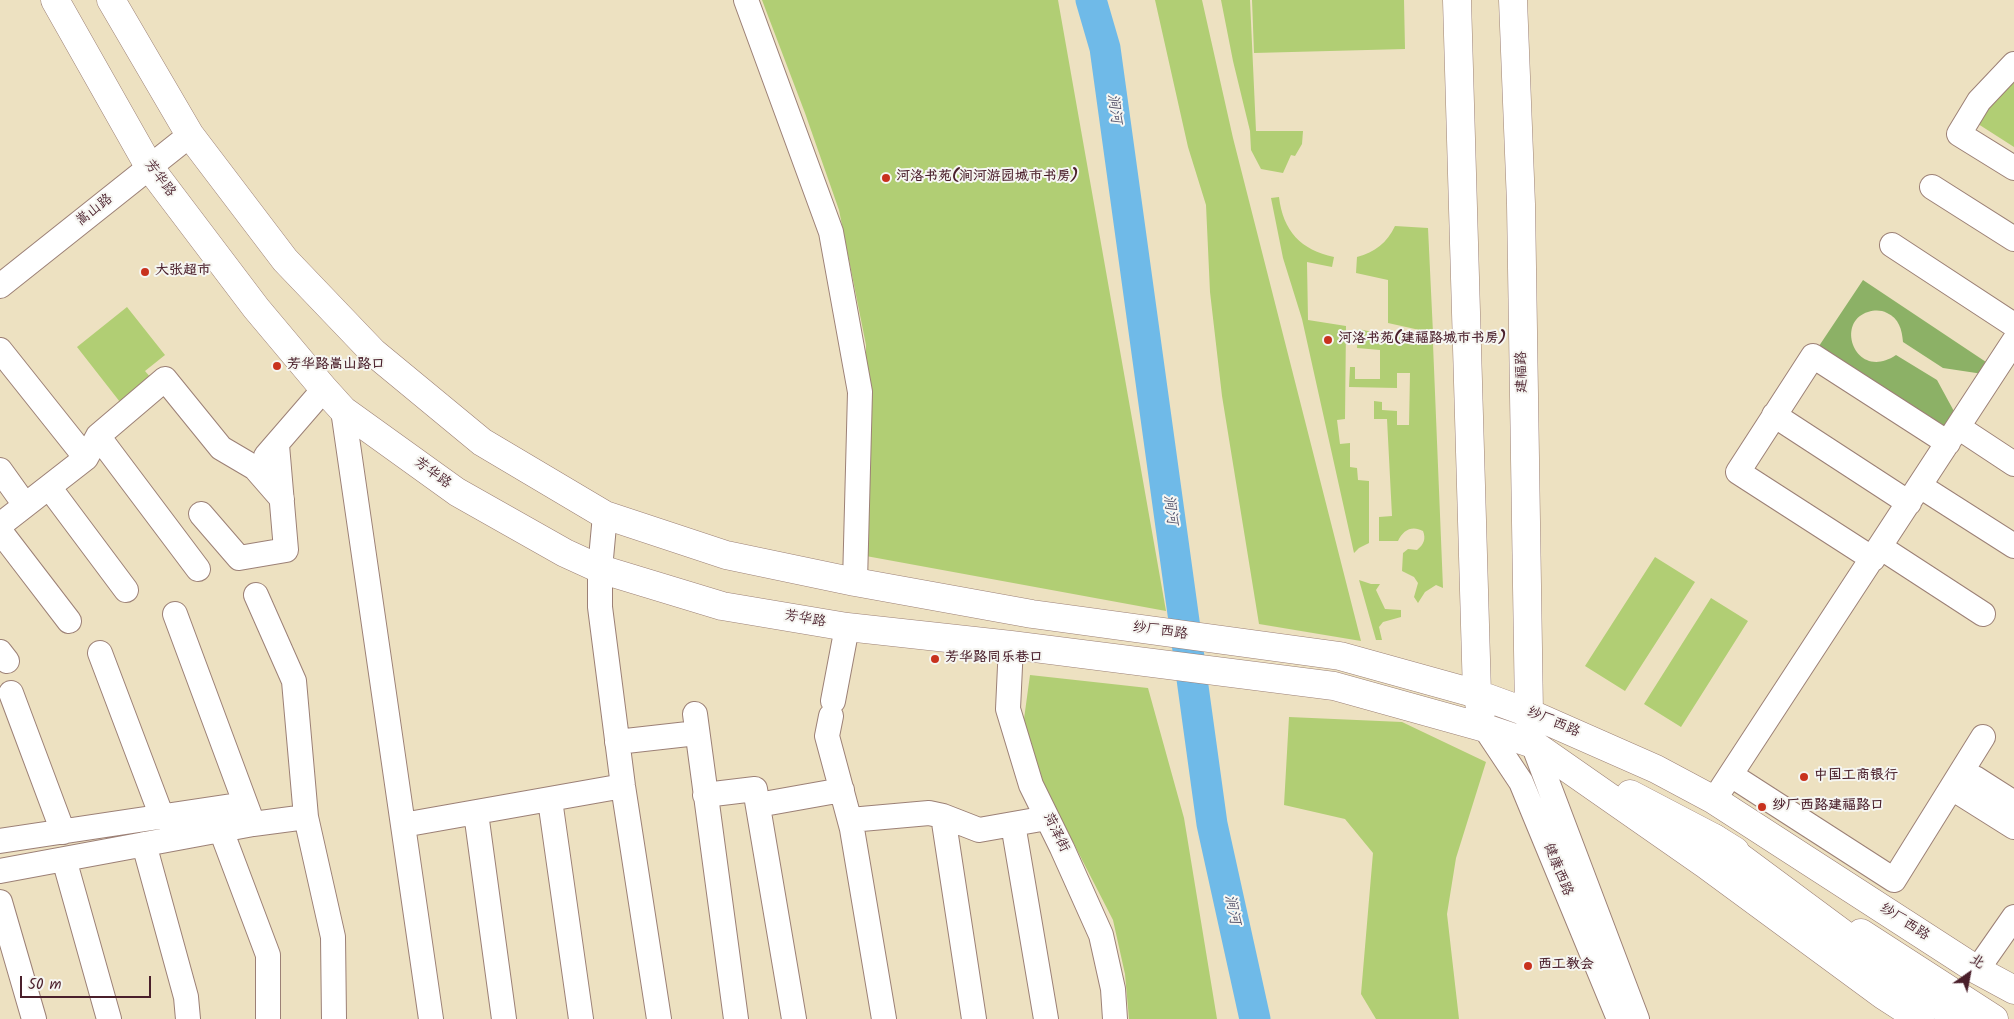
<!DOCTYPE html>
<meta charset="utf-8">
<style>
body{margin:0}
#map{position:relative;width:2014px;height:1019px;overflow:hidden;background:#ede1c1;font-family:Kalam,"LXGW WenKai TC",sans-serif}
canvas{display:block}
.north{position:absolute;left:1944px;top:949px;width:50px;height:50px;-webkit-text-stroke:4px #f6f6f2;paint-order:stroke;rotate:33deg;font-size:14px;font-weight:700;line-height:20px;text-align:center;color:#4a1f2b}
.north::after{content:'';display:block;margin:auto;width:18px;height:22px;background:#4a1f2b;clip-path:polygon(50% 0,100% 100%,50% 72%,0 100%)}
.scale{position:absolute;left:20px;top:976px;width:131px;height:22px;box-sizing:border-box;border:2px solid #4a1f2b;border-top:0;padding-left:6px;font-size:15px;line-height:18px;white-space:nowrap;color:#4a1f2b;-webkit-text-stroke:4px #f6f6f2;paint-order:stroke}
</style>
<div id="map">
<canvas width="2014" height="1019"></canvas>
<div class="north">北</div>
<div class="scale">50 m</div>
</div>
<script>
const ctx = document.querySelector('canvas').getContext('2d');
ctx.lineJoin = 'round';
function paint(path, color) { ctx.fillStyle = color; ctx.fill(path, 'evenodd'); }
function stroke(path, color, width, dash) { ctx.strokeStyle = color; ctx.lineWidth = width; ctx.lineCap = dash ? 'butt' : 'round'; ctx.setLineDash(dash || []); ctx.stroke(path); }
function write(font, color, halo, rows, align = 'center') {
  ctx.font = font + ' Kalam,"LXGW WenKai TC",sans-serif'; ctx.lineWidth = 4; ctx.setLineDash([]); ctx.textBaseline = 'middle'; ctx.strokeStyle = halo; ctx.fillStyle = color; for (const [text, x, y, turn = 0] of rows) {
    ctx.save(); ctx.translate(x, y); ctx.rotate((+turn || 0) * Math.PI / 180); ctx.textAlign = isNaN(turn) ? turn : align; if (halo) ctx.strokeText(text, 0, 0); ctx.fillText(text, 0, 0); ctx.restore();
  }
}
const green = new Path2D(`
 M762 0H1058L1166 611 866 556V345L839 210 805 113Z
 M1155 0H1202L1233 138 1361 641 1259 624 1222 396 1210 292 1206 205 1188 147Z
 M1221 0H1250L1256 131H1303L1302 144 1295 156 1291 155 1283 173 1261 169 1251 150 1250 131 1233 61Z
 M1252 0H1404L1405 49 1254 53Z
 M2014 75V147L1975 122Z
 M1279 197C1283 231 1301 250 1334 257L1332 267 1307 262 1308 320 1346 326 1345 419 1337 420 1340 444 1350 443V467L1357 468 1358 480 1369 481V543L1359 548 1354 553 1302 319 1283 258 1271 198Z
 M1395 226 1428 228 1433 333 1388 323V280L1356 273 1357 257C1375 252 1387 243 1395 226Z
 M127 307 165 355 145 371 151 378 120 402 77 347Z
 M1358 329 1433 344 1443 588 1436 585 1425 592 1418 603 1414 597 1418 583 1414 577 1402 571 1403 553 1408 549 1417 550C1424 544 1426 539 1423 531 1412 525 1403 530 1398 541H1379V517L1392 516 1387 419H1374V401L1382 402V410L1397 411V425H1409L1410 373H1397V388L1349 387 1350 367H1355V379H1380V350L1357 348Z
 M1655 557 1695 582 1625 691 1585 666Z
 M1359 580 1371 584H1380L1376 590 1385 609 1401 610V617L1383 622 1379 627 1382 640H1376Z
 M1711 598 1748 621 1681 727 1644 704Z
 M1030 675 1148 688 1184 818 1217 1019H1129L1125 974 1113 920 1038 774 1024 719Z
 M1289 717 1402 722 1486 762 1456 858 1447 914 1459 1019H1376L1361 994 1373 853 1345 819 1284 805Z`);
const forest = new Path2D(`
 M1863 280 1989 364 1983 374 1943 368 1903 342C1902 330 1899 318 1887 313 1881 310 1875 310 1868 312 1834 322 1856 382 1896 355L1937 380 1956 415 1943 433 1817 349Z`);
const river = new Path2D(`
 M1091 0 1105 48 1212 824 1255 1019`);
const minor = new Path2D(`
 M746 0 831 232 860 392 855 582
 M2014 64 1979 101 1959 134 2014 168
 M1932 187 2014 239
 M1892 245 2014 325
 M0 286 190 135
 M0 350 86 458 98 436 198 569
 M343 410 431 1019
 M1774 415 1909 503
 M1958 427 2014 464
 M98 436 165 379 221 448 255 468 282 499
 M266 456 324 389
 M0 470 25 505
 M1920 486 2014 546
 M49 487 126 590
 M201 514 239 558 286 550 277 445
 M605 515 600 569V607L623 786 659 1019
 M0 525 86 458
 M0 531 69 621
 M1880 547 1983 614
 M1873 559 1738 472 1813 356 1948 443
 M256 595 294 681 306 817 333 937 334 1019
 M1011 645 1008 709 1031 785 1062 848 1101 935 1113 989 1115 1019
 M0 652 7 661
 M100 653 162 817
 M11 693 63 832
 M833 701 847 627
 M695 714 736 1019
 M831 716 827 736 852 829 884 1019
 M1485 728 1521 782 1619 1019
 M617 742 697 733
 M1533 744 1637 1019
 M1731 775 1894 880 1983 737
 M1975 778 2014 803
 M1952 788 2014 827
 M705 795 755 789 794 1019
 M550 800 581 1019
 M1714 800 2014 341
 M758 805 842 790
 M476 813 504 1019
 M943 816 974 1019
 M850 820 929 813 943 816 979 830 1047 818
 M253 824 306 817
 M1013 824 1046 1019
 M403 825 623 786
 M221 830 268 955V1019
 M0 841 245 804
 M144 844 186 997 188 1019
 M64 859 109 1019
 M0 871 253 824 175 614
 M0 902 34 1019
 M1977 970 2014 917`);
const major = new Path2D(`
 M55 0 150 168 256 308 324 389 343 410 457 492 565 553 600 569 722 606 847 627 1011 645 1334 686 1485 728 1533 744 1705 864 1883 995 1920 1019
 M111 0 190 135 285 260 373 352 482 442 605 515 726 555 855 582 1032 614 1340 656 1477 694 1529 713 1656 769 1714 800 1977 970 2014 990
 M1457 0 1477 694 1481 712
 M1513 0 1521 204 1529 713 1531 728
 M1630 794 1714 838 1735 851
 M1861 933 1994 1019`);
const highway = new Path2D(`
 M1714 838 1958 1019`);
const markers = [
 [886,178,5,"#c8321e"],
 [145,272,5,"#c8321e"],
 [1328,340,5,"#c8321e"],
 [277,366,5,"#c8321e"],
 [935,659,5,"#c8321e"],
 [1804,777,5,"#c8321e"],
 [1762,807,5,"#c8321e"],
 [1528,966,5,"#c8321e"]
];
const poiNames = [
 ["河洛书苑(涧河游园城市书房)",896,178],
 ["大张超市",155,272],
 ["河洛书苑(建福路城市书房)",1338,340],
 ["芳华路嵩山路口",287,366],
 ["芳华路同乐巷口",945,659],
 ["中国工商银行",1814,777],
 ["纱厂西路建福路口",1772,807],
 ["西工教会",1538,966]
];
const streetNames = [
 ["芳华路",159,179,54],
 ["嵩山路",95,211,-38],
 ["建福路",1523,372,-91],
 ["芳华路",432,474,36],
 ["芳华路",805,620,10],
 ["纱厂西路",1160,632,8],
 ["纱厂西路",1553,723,23],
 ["菏泽街",1055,833,64],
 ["健康西路",1557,870,68],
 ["纱厂西路",1904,923,33]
];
const waterNames = [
 ["涧河",1113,109,82],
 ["涧河",1169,510,82],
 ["涧河",1231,910,78]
];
paint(green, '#b1ce74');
paint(forest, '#8cb166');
stroke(river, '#6fbae8', 31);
stroke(minor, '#9c8076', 26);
stroke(major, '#9c8076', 29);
stroke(highway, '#9c8076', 29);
stroke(minor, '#fff', 24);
stroke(major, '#fff', 28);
stroke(highway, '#fff', 28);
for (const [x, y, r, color] of markers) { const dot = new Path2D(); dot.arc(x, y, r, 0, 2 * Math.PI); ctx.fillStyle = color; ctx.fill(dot); stroke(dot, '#f6f6f2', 2); }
write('bold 14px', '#4a1f2b', '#f6f6f2', poiNames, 'left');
write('14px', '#4a1f2b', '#f6f6f2', streetNames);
write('italic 15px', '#57556d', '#f6f6f2', waterNames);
</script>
